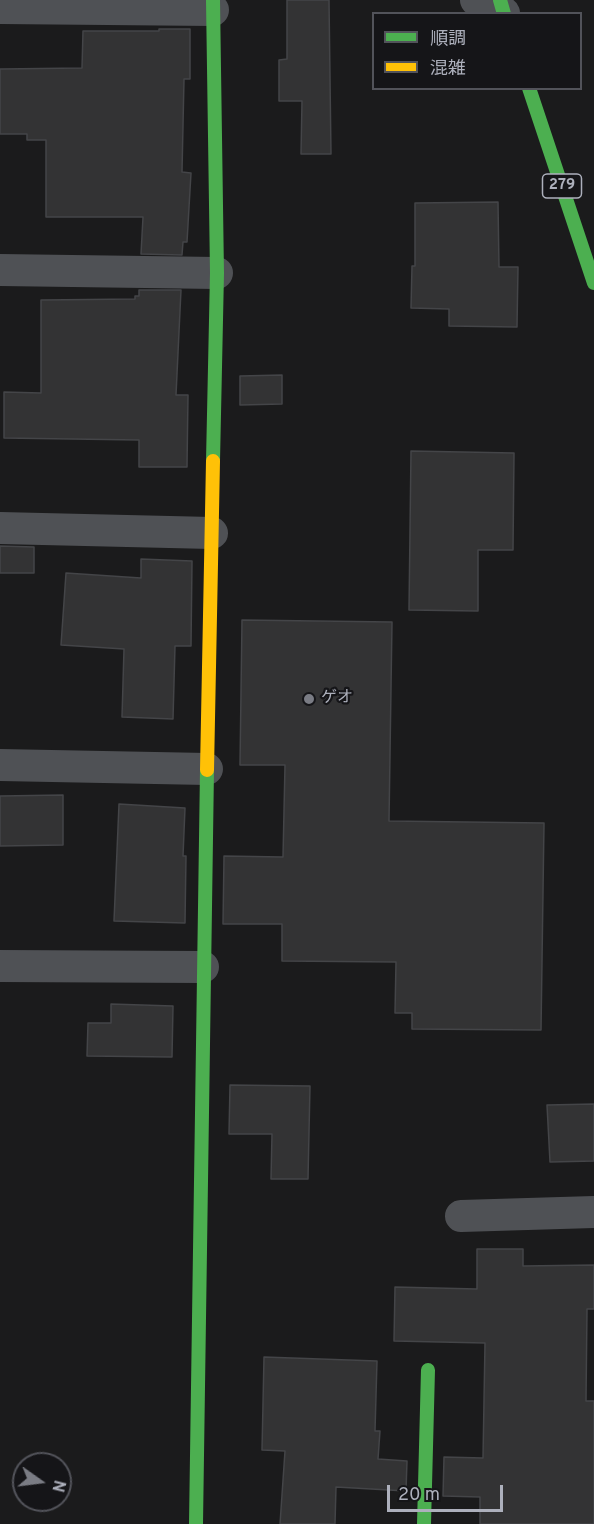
<!DOCTYPE html>
<meta charset="utf-8">
<style>
body{margin:0}
#map{position:relative;width:594px;height:1524px;overflow:hidden;background:#1b1b1c;font-family:Overpass,"Noto Sans JP",sans-serif}
canvas{display:block}
.legend{position:absolute;left:372px;top:12px;width:210px;height:78px;box-sizing:border-box;background:#151518;border:2px solid #52535a;margin:0;padding:8px 10px;list-style:none;font-size:18px;color:#adb0bc}
.legend li{display:flex;align-items:center;gap:12px;height:30px}
.legend b{width:30px;border:2px solid #52535a}
.north{position:absolute;left:12px;top:1452px;width:60px;height:60px;box-sizing:border-box;background:#151518;border:2px solid #52535a;border-radius:50%;rotate:104deg;font-size:16px;font-weight:700;line-height:24px;text-align:center;color:#adb0bc}
.north::after{content:'';display:block;margin:auto;width:21px;height:27px;background:#7a7c84;clip-path:polygon(50% 0,100% 100%,50% 72%,0 100%)}
.scale{position:absolute;left:387px;top:1485px;width:116px;height:27px;box-sizing:border-box;border:3px solid #adb0bc;border-top:0;padding-left:8px;font-size:18px;line-height:21px;white-space:nowrap;color:#adb0bc;-webkit-text-stroke:4px #151518;paint-order:stroke}
</style>
<div id="map">
<canvas width="594" height="1524"></canvas>
<ul class="legend">
<li><b style="height:8px;background:#4caf50"></b>順調</li>
<li><b style="height:8px;background:#ffc107"></b>混雑</li>
</ul>
<div class="north">N</div>
<div class="scale">20 m</div>
</div>
<script>
const ctx = document.querySelector('canvas').getContext('2d');
ctx.lineJoin = 'round';
function paint(path, color) { ctx.fillStyle = color; ctx.fill(path, 'evenodd'); }
function stroke(path, color, width, dash) { ctx.strokeStyle = color; ctx.lineWidth = width; ctx.lineCap = dash ? 'butt' : 'round'; ctx.setLineDash(dash || []); ctx.stroke(path); }
function write(font, color, halo, rows, align = 'center') {
  ctx.font = font + ' Overpass,"Noto Sans JP",sans-serif'; ctx.lineWidth = 4.5; ctx.setLineDash([]); ctx.textBaseline = 'middle'; ctx.strokeStyle = halo; ctx.fillStyle = color; for (const [text, x, y, turn = 0] of rows) {
    ctx.save(); ctx.translate(x, y); ctx.rotate((+turn || 0) * Math.PI / 180); ctx.textAlign = isNaN(turn) ? turn : align; if (halo) ctx.strokeText(text, 0, 0); ctx.fillText(text, 0, 0); ctx.restore();
  }
}
const building = new Path2D(`
 M287 0H329L331 154H301L302 101H279V60L287 59Z
 M159 29H190V79H184L182 172 191 173 187 242H183L182 255 141 254 143 217H46V140H27V134H0V69L82 68 83 31H159Z
 M498 202 499 267H518L517 327 449 326V309L411 308 412 266H415V203Z
 M139 290H181L176 395H188L187 467H139V440L4 438V392L41 393V300L135 299V296H139Z
 M282 375V404L240 405V376Z
 M411 451 514 453 513 550H478V611L409 610Z
 M0 546 34 547V573H0Z
 M141 559 192 561 191 646H175L173 719 122 717 124 649 61 645 66 573 141 578Z
 M242 620 392 622 389 821 544 823 541 1030 412 1029V1013H395L396 962 282 961V924H223L224 856 283 857 285 765H240Z
 M63 795V845L0 846V796Z
 M119 804 185 808 183 856H186L185 923 114 921Z
 M111 1004 173 1006 172 1057 87 1056 88 1023H111Z
 M230 1085 310 1086 308 1179H271L272 1134H229Z
 M594 1104V1161L550 1162 547 1105Z
 M477 1249H523V1266L594 1265V1309H587L586 1401H594V1524H480V1497L443 1496 444 1457 483 1458 485 1343 394 1341 395 1287 477 1289Z
 M264 1357 377 1361 375 1431H380L378 1459 407 1461 406 1491 336 1487 335 1524H280L285 1451 262 1450Z`);
const street = new Path2D(`
 M476 0 504 13
 M0 8 213 10
 M0 270 217 273
 M0 528 212 533
 M0 765 207 769
 M0 966 203 967
 M461 1216 594 1212`);
const fast = new Path2D(`
 M213 0 217 273 213 461
 M500 0 504 14
 M529 88 594 283
 M196 1524 207 770
 M424 1524 428 1370`);
const slow = new Path2D(`
 M207 770 213 461`);
const markers = [
 [309,699,6,"#7a7c84"]
];
const shields = [
 [562,186,39]
];
const shieldNames = [
 ["279",562,186]
];
const poiNames = [
 ["ゲオ",321,699]
];
paint(building, '#333334');
stroke(building, '#444548', 1.5);
stroke(street, '#4f5155', 32);
stroke(fast, '#4caf50', 14);
stroke(slow, '#ffc107', 14);
for (const [x, y, r, color] of markers) { const dot = new Path2D(); dot.arc(x, y, r, 0, 2 * Math.PI); ctx.fillStyle = color; ctx.fill(dot); stroke(dot, '#151518', 2); }
for (const [x, y, w] of shields) { const box = new Path2D(); box.roundRect(x - w / 2, y - 12, w, 24, 4.5); ctx.fillStyle = '#151518'; ctx.fill(box); stroke(box, '#adb0bc', 1.5); }
write('bold 15px', '#adb0bc', null, shieldNames);
write('16px', '#adb0bc', '#151518', poiNames, 'left');
</script>
